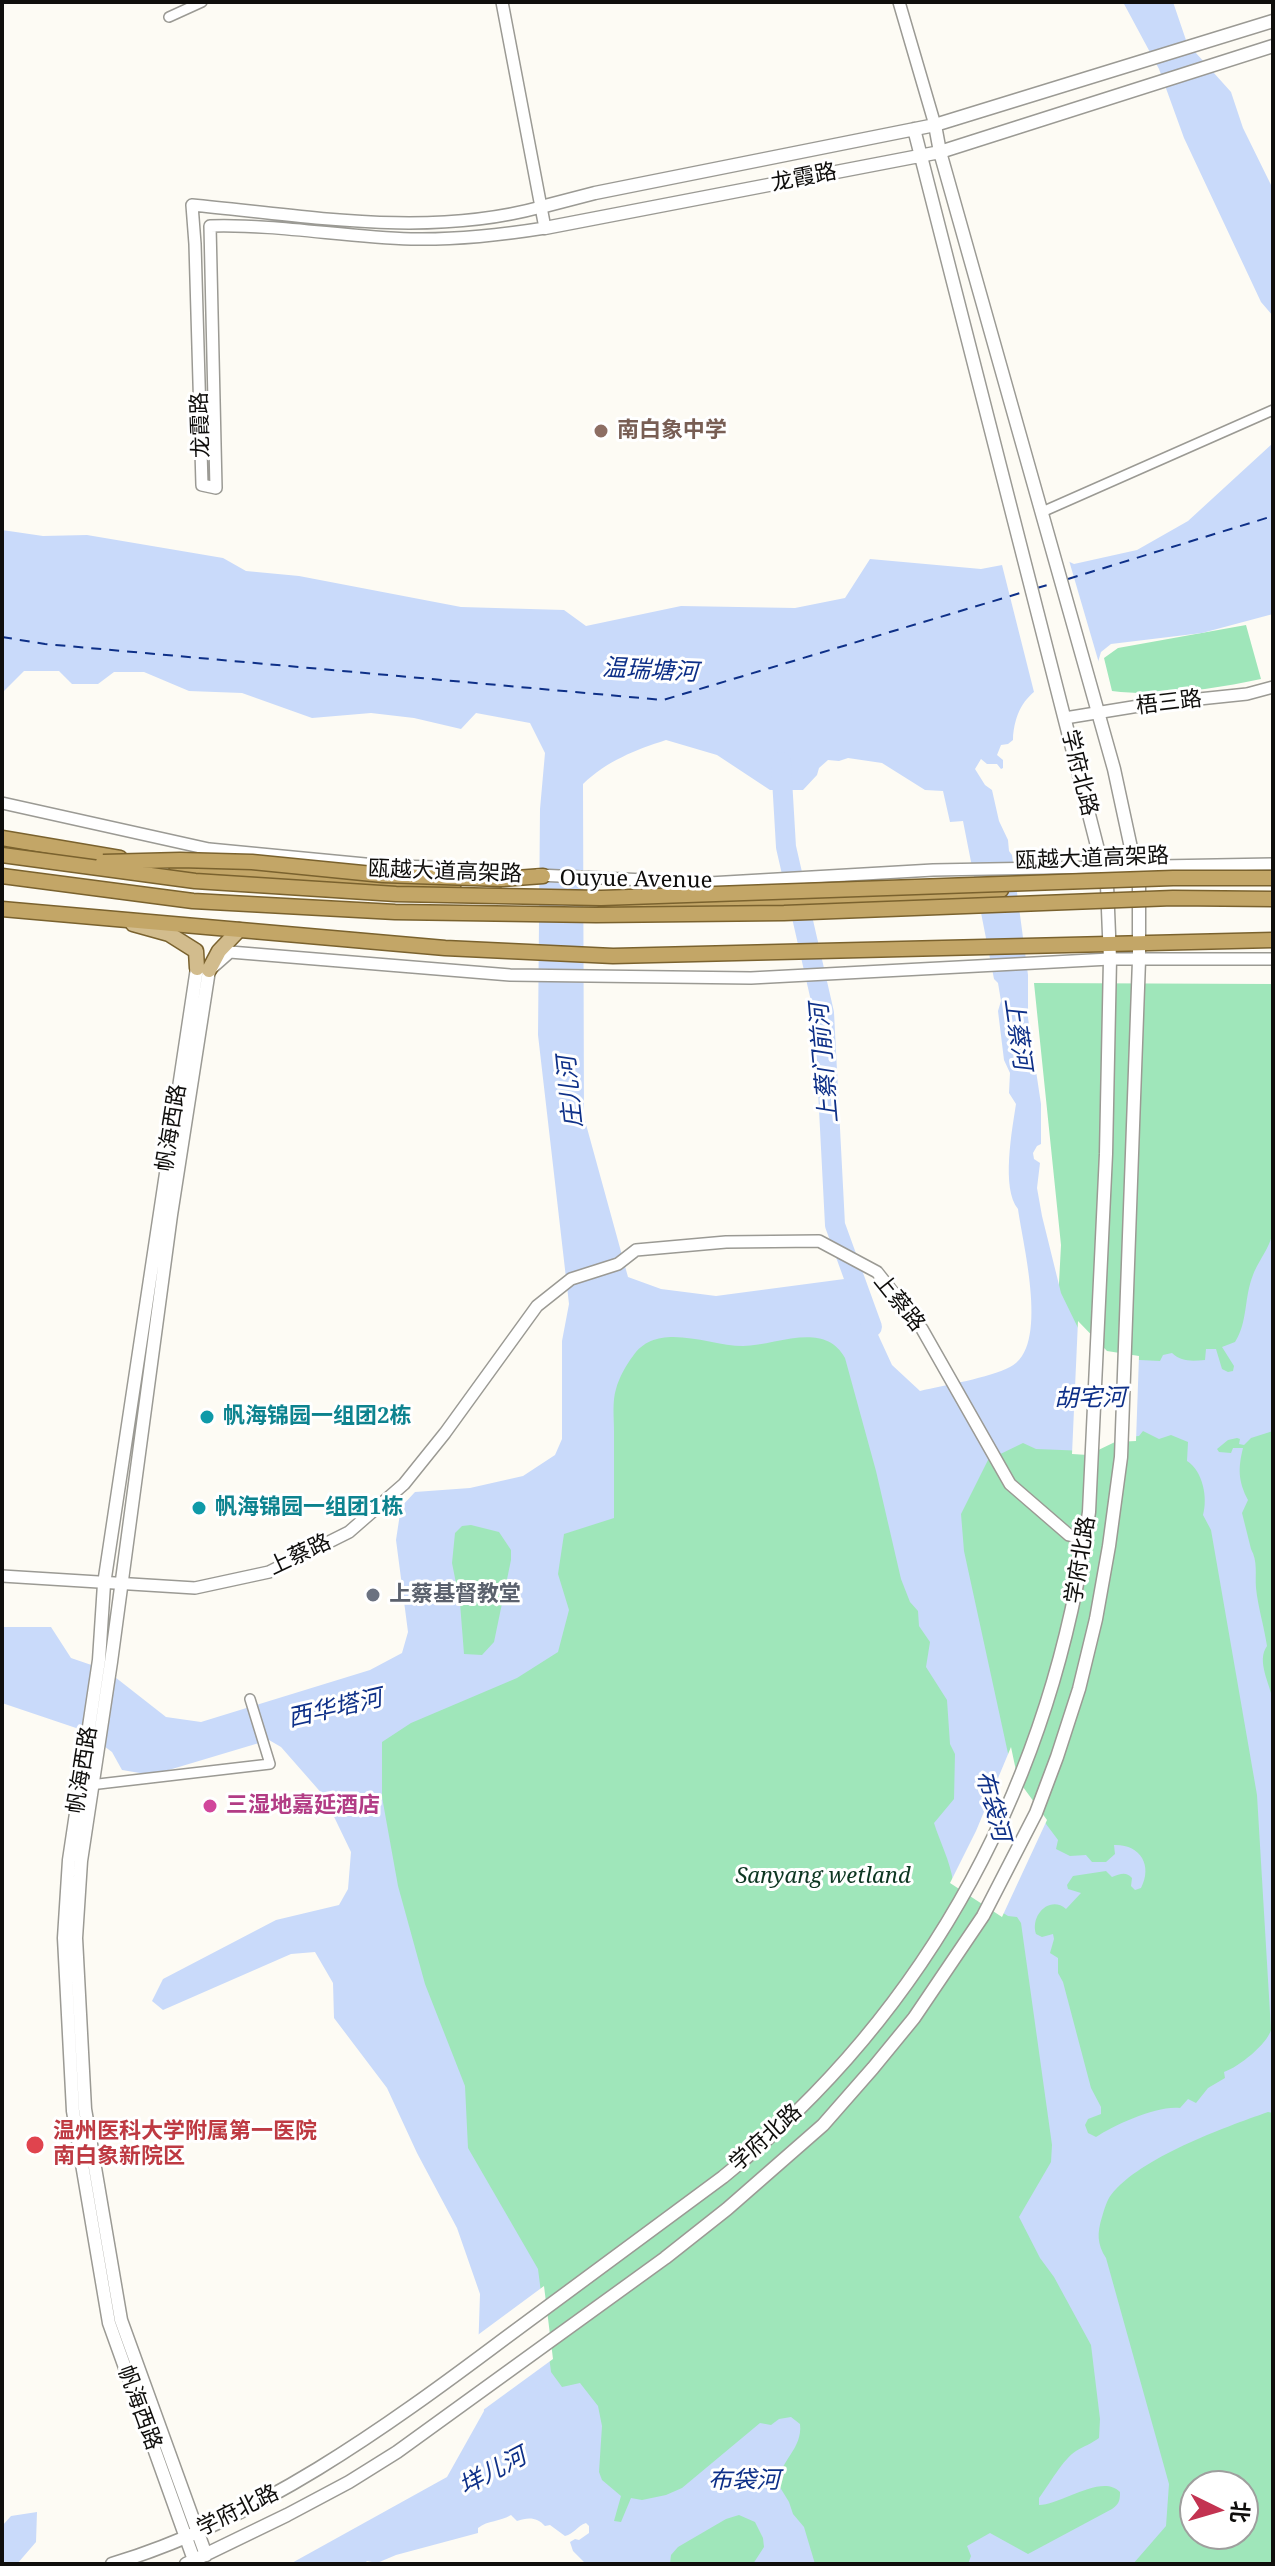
<!DOCTYPE html>
<meta charset="utf-8">
<style>
body{margin:0}
#map{position:relative;width:1275px;height:2566px;overflow:hidden;background:#fdfbf4;font-family:"Noto Serif","Noto Sans SC",serif}
canvas{display:block}
.frame{position:absolute;inset:0;border:4px solid #0f0e0c;pointer-events:none}
.north{position:absolute;left:1179px;top:2470px;width:80px;height:80px;box-sizing:border-box;background:#fff;border:2px solid #9f9f9e;border-radius:50%;rotate:95deg;font-size:22px;font-weight:700;line-height:32px;text-align:center;color:#0f0e0c}
.north::after{content:'';display:block;margin:auto;width:28px;height:36px;background:#c33351;clip-path:polygon(50% 0,100% 100%,50% 72%,0 100%)}
</style>
<div id="map">
<canvas width="1275" height="2566"></canvas>
<div class="frame"></div>
<div class="north">北</div>
</div>
<script>
const ctx = document.querySelector('canvas').getContext('2d');
ctx.lineJoin = 'round';
function paint(path, color) { ctx.fillStyle = color; ctx.fill(path, 'evenodd'); }
function stroke(path, color, width, dash) { ctx.strokeStyle = color; ctx.lineWidth = width; ctx.lineCap = dash ? 'butt' : 'round'; ctx.setLineDash(dash || []); ctx.stroke(path); }
function write(font, color, halo, rows, align = 'center') {
  ctx.font = font + ' "Noto Serif","Noto Sans SC",serif'; ctx.lineWidth = 6; ctx.setLineDash([]); ctx.textBaseline = 'middle'; ctx.strokeStyle = halo; ctx.fillStyle = color; for (const [text, x, y, turn = 0] of rows) {
    ctx.save(); ctx.translate(x, y); ctx.rotate((+turn || 0) * Math.PI / 180); ctx.textAlign = isNaN(turn) ? turn : align; if (halo) ctx.strokeText(text, 0, 0); ctx.fillText(text, 0, 0); ctx.restore();
  }
}
const green = new Path2D(`
 M1246 625 1261 679C1214 689 1160 697 1112 691L1104 658 1118 648Z
 M1034 983 1273 984V2564H617L412 2098 334 1753 422 1674 433 1525 579 1467 581 1325 838 1297 884 1407 1053 1397 1061 1245ZM1195 2486H1243V2534H1195Z`);
const water = new Path2D(`
 M1123 2H1173L1187 43 1231 92 1243 128 1273 189V316L1261 302 1184 138 1159 69Z
 M1273 443V614L1202 633 1111 644 1101 652 1098 662C1054 681 1016 685 1013 740L1008 744 1001 745 997 755 1003 760V768L1001 769 997 764H987L981 759 975 769 985 785 992 790 999 821 1008 840 1009 851 1012 855 1028 975V1018L1041 1104V1144L1037 1146 1033 1153 1034 1159 1040 1163 1037 1188 1042 1216 1061 1293 1079 1330 1105 1355 1119 1359 1160 1361 1163 1355 1172 1353C1181 1362 1192 1361 1205 1360L1206 1349H1216L1222 1369 1228 1372 1233 1371 1234 1366 1222 1347 1235 1342C1248 1322 1244 1297 1253 1275 1259 1259 1272 1246 1273 1228V1431L1251 1438 1244 1445 1239 1444 1240 1439 1237 1438 1228 1440 1217 1449 1219 1452 1231 1453 1233 1448H1243C1238 1468 1238 1481 1248 1500L1242 1513 1251 1549C1258 1562 1255 1574 1256 1588 1258 1607 1264 1626 1267 1646 1256 1661 1270 1684 1273 1701V2113L1268 2112C1223 2128 1141 2157 1111 2195 1107 2200 1104 2210 1102 2217 1097 2233 1097 2244 1106 2258L1169 2484 1166 2526 1133 2564H968L971 2556 967 2546 990 2533 1028 2554 1112 2509C1119 2504 1120 2501 1120 2492 1102 2473 1061 2505 1039 2505V2498C1049 2485 1063 2459 1076 2451 1084 2446 1091 2444 1099 2438L1100 2419 1091 2345 1054 2277 1040 2258 1019 2217 1051 2162 1052 2145 1021 1923 1017 1917 1008 1916 953 1881C950 1861 940 1842 934 1823L954 1799 955 1754 950 1744 947 1700 926 1667 930 1642 919 1626 918 1611 910 1602 901 1579 876 1471 845 1358C824 1320 776 1346 743 1346 709 1346 657 1320 633 1356 626 1365 619 1378 616 1389 612 1402 614 1418 614 1432 614 1460 614 1489 614 1518L564 1534 558 1574 569 1610 558 1652 517 1678 411 1723 382 1742V1797L398 1886 425 1984 465 2086 468 2148 538 2269 551 2372 562 2387 580 2383 598 2406 602 2426 599 2472 602 2480 621 2496 614 2521 621 2522 631 2498 642 2500 666 2495 682 2488 760 2423 771 2425 779 2419 791 2417 800 2424C803 2449 779 2461 778 2484L789 2502 793 2514 804 2527 815 2564H753L764 2547 763 2538 755 2522 739 2515 726 2519 678 2547 671 2555 670 2564H586L573 2551 570 2542 575 2539 579 2540 589 2533V2526L586 2523C577 2526 574 2534 565 2536L550 2525 545 2526C537 2517 528 2517 517 2521L511 2515C500 2522 488 2520 478 2528V2533L396 2555 377 2563 367 2561 364 2564H290L447 2477 484 2411 478 2355 480 2294 457 2228 417 2153 387 2088 334 2018 333 1983 315 1952 291 1954 163 2010 152 2001 163 1979 276 1920 339 1905 348 1889 351 1852 324 1796 281 1747 269 1740 152 1775 122 1770 112 1752 82 1730 2 1703V1627H51L71 1658 106 1670 166 1717 201 1722 370 1670 402 1653 408 1632 396 1540 401 1507 415 1492 470 1488 523 1476 555 1455 562 1439V1341L569 1304 538 1035 540 809 545 753 530 723 476 713 461 729 414 718 371 713 312 718 242 693 189 691 144 672H114L98 684H72L59 671H24L2 693V530L43 536 87 535 223 558 246 571 299 576 461 607 564 610 586 626 681 606 795 608 845 598 870 559 981 569 1050 556H1057L1074 564 1137 550 1188 521ZM666 740 717 755 770 790H803L817 775 819 768 828 760 839 761 848 758 882 763 925 790 943 791 950 822 963 821 994 979 998 983 1001 1001 998 1011 1004 1060 1010 1073 1009 1093 1016 1104C1012 1130 1001 1189 1018 1209 1023 1246 1050 1348 1010 1367 989 1378 945 1385 920 1391L892 1365 852 1278 716 1296 661 1289 628 1277 584 1117 583 784C607 761 635 750 666 740ZM1143 1431 1159 1439 1171 1435 1188 1442 1187 1461C1203 1471 1208 1498 1203 1515L1211 1530 1257 1795 1271 2030C1267 2044 1239 2067 1224 2072L1225 2078 1208 2088 1196 2103 1188 2099 1180 2108C1158 2105 1114 2125 1096 2137L1088 2133 1085 2125 1088 2119 1101 2114V2107L1091 2088 1063 1982 1058 1973V1958L1050 1953 1054 1939 1053 1934 1042 1937 1036 1934C1030 1915 1050 1895 1066 1909L1081 1893 1068 1889 1067 1885 1073 1876 1106 1871 1112 1877C1120 1874 1126 1871 1132 1878L1131 1886 1135 1890 1141 1888C1153 1865 1140 1844 1114 1845L1115 1854 1106 1862H1092L1086 1855 1070 1856 1056 1849 1058 1840 1014 1781 964 1551 961 1514 988 1460 1023 1443 1036 1449 1087 1451 1114 1438 1139 1436ZM471 1525 499 1532 511 1550V1560L494 1642 482 1655 464 1654 460 1603 452 1563 455 1533 462 1526Z
 M37 2512 36 2542 17 2564H2V2526L11 2516Z`);
const pier = new Path2D(`
 M1049 552H1057L1068 557 1101 670 1091 680 1038 693 1035 696 1001 561Z
 M1078 1321 1107 1351 1139 1356 1136 1441 1115 1442 1088 1455 1072 1454Z
 M1011 1747 1018 1780 1047 1820 1002 1917 950 1883 976 1831Z
 M544 2286 553 2359 479 2413 480 2410 474 2355 475 2337Z`);
const river = new Path2D(`
 M781 762 786 847 824 1013 835 1225 872 1327`);
const ferry = new Path2D(`
 M1068 579 1273 516
 M1037 588 1058 582
 M2 637 45 644 663 700 1027 591`);
const minor = new Path2D(`
 M169 17 202 2
 M1042 512 1273 410
 M90 1785 270 1764 250 1699`);
const tertiary = new Path2D(`
 M502 2 545 228C501 235 456 240 411 239 344 237 277 224 210 226L216 488 202 485 195 244 192 205C307 216 428 238 541 207
 M899 2 935 125
 M1065 718 1151 704 1247 694 1273 687
 M2 803 209 849 386 866 440 867
 M431 874 452 868 509 873
 M538 875 709 883 933 870 1273 864
 M213 967 230 952 510 975 751 978 1110 959H1273
 M2 1576 195 1588 269 1572 349 1532 404 1484 445 1433 537 1306 571 1279 618 1264 636 1250 726 1242 819 1241 877 1272 922 1329 1010 1484 1069 1535 1086 1539`);
const secondary = new Path2D(`
 M541 207 595 193 935 125 1273 21
 M545 228 940 152 1273 46
 M206 2555 121 2320 85 2109 76 1938 81 1861 111 1662 171 1215 209 970
 M194 2560 109 2323 73 2111 64 1938 69 1860 99 1660 104 1584 197 968
 M112 2564C258 2520 384 2429 504 2339 577 2285 650 2231 723 2177 933 2008 1053 1777 1089 1512L1106 1154 1110 959 1107 885 914 129
 M186 2564 287 2515 349 2482 397 2452 665 2258 727 2209 823 2125 873 2068 914 2018 983 1916 1036 1813 1057 1757 1079 1689 1096 1619 1109 1546 1121 1457 1139 960V885L1114 769 940 152 935 125`);
const primary = new Path2D(`
 M133 924 169 934 196 951 197 968
 M209 970 219 951 239 930`);
const trunk = new Path2D(`
 M2 838 120 858
 M176 865 259 876 398 884 454 890
 M502 879 543 876
 M606 903 649 906 838 901 1001 890
 M2 909 445 948 613 956 1273 940`);
const trunkBridge = new Path2D(`
 M2 855 195 881 396 894 601 898 1173 878H1273
 M103 862 180 860 252 862 383 875 502 879
 M2 876 193 901 395 912 596 915 784 913 1173 898 1273 899`);
const markers = [
 [601,431,8,"#8d6e63"],
 [207,1417,8,"#0f9aa8"],
 [199,1508,8,"#0f9aa8"],
 [373,1595,8,"#6b7280"],
 [210,1806,8,"#d1479c"],
 [35,2145,10,"#e0444e"]
];
const streetNames = [
 ["龙霞路",804,178,-11],
 ["龙霞路",201,425,-92],
 ["梧三路",1169,703,-7],
 ["学府北路",1079,773,76],
 ["瓯越大道高架路",1092,859,-2],
 ["瓯越大道高架路",445,872,2],
 ["Ouyue Avenue",636,880,1],
 ["帆海西路",172,1128,-81],
 ["上蔡路",899,1303,51],
 ["上蔡路",300,1555,-25],
 ["学府北路",1081,1560,-81],
 ["帆海西路",83,1770,-81],
 ["学府北路",766,2138,-42],
 ["帆海西路",139,2408,70],
 ["学府北路",238,2511,-26]
];
const educationNames = [
 ["南白象中学",617,431]
];
const cultureNames = [
 ["帆海锦园一组团2栋",223,1417],
 ["帆海锦园一组团1栋",215,1508]
];
const worshipNames = [
 ["上蔡基督教堂",389,1595]
];
const hotelNames = [
 ["三湿地嘉延酒店",226,1806]
];
const parkNames = [
 ["Sanyang wetland",823,1877]
];
const healthNames = [
 ["温州医科大学附属第一医院",53,2132],
 ["南白象新院区",53,2157]
];
const waterNames = [
 ["温瑞塘河",650,671,3],
 ["上蔡河",1017,1034,82],
 ["上蔡门前河",825,1063,-95],
 ["庄儿河",571,1092,-96],
 ["胡宅河",1090,1399,-1],
 ["西华塔河",335,1709,-13],
 ["布袋河",992,1806,75],
 ["垟儿河",493,2472,-28],
 ["布袋河",744,2481]
];
paint(green, '#9fe6ba');
paint(water, '#c9dafa');
paint(pier, '#fdfbf4');
stroke(river, '#c9dafa', 20);
stroke(ferry, '#0e3088', 2, [10, 8]);
stroke(minor, '#9b9a94', 12);
stroke(tertiary, '#9b9a94', 14);
stroke(secondary, '#9b9a94', 15);
stroke(primary, '#7a622e', 17);
stroke(trunk, '#7a622e', 17);
stroke(minor, '#fff', 9);
stroke(tertiary, '#fff', 11);
stroke(secondary, '#fff', 12);
stroke(primary, '#d2bc8d', 14);
stroke(trunk, '#c3a667', 14);
stroke(trunkBridge, '#7a622e', 17, []);
stroke(trunkBridge, '#c3a667', 14);
for (const [x, y, r, color] of markers) { const dot = new Path2D(); dot.arc(x, y, r, 0, 2 * Math.PI); ctx.fillStyle = color; ctx.fill(dot); stroke(dot, '#fff', 3); }
write('22px', '#0f0e0c', '#fff', streetNames);
write('bold 22px', '#785e54', '#fff', educationNames, 'left');
write('bold 22px', '#0d838f', '#fff', cultureNames, 'left');
write('bold 22px', '#5b616d', '#fff', worshipNames, 'left');
write('bold 22px', '#b23c85', '#fff', hotelNames, 'left');
write('italic 22px', '#0c3621', '#fff', parkNames);
write('bold 22px', '#be3a42', '#fff', healthNames, 'left');
write('italic 24px', '#0e3088', '#fff', waterNames);
</script>
